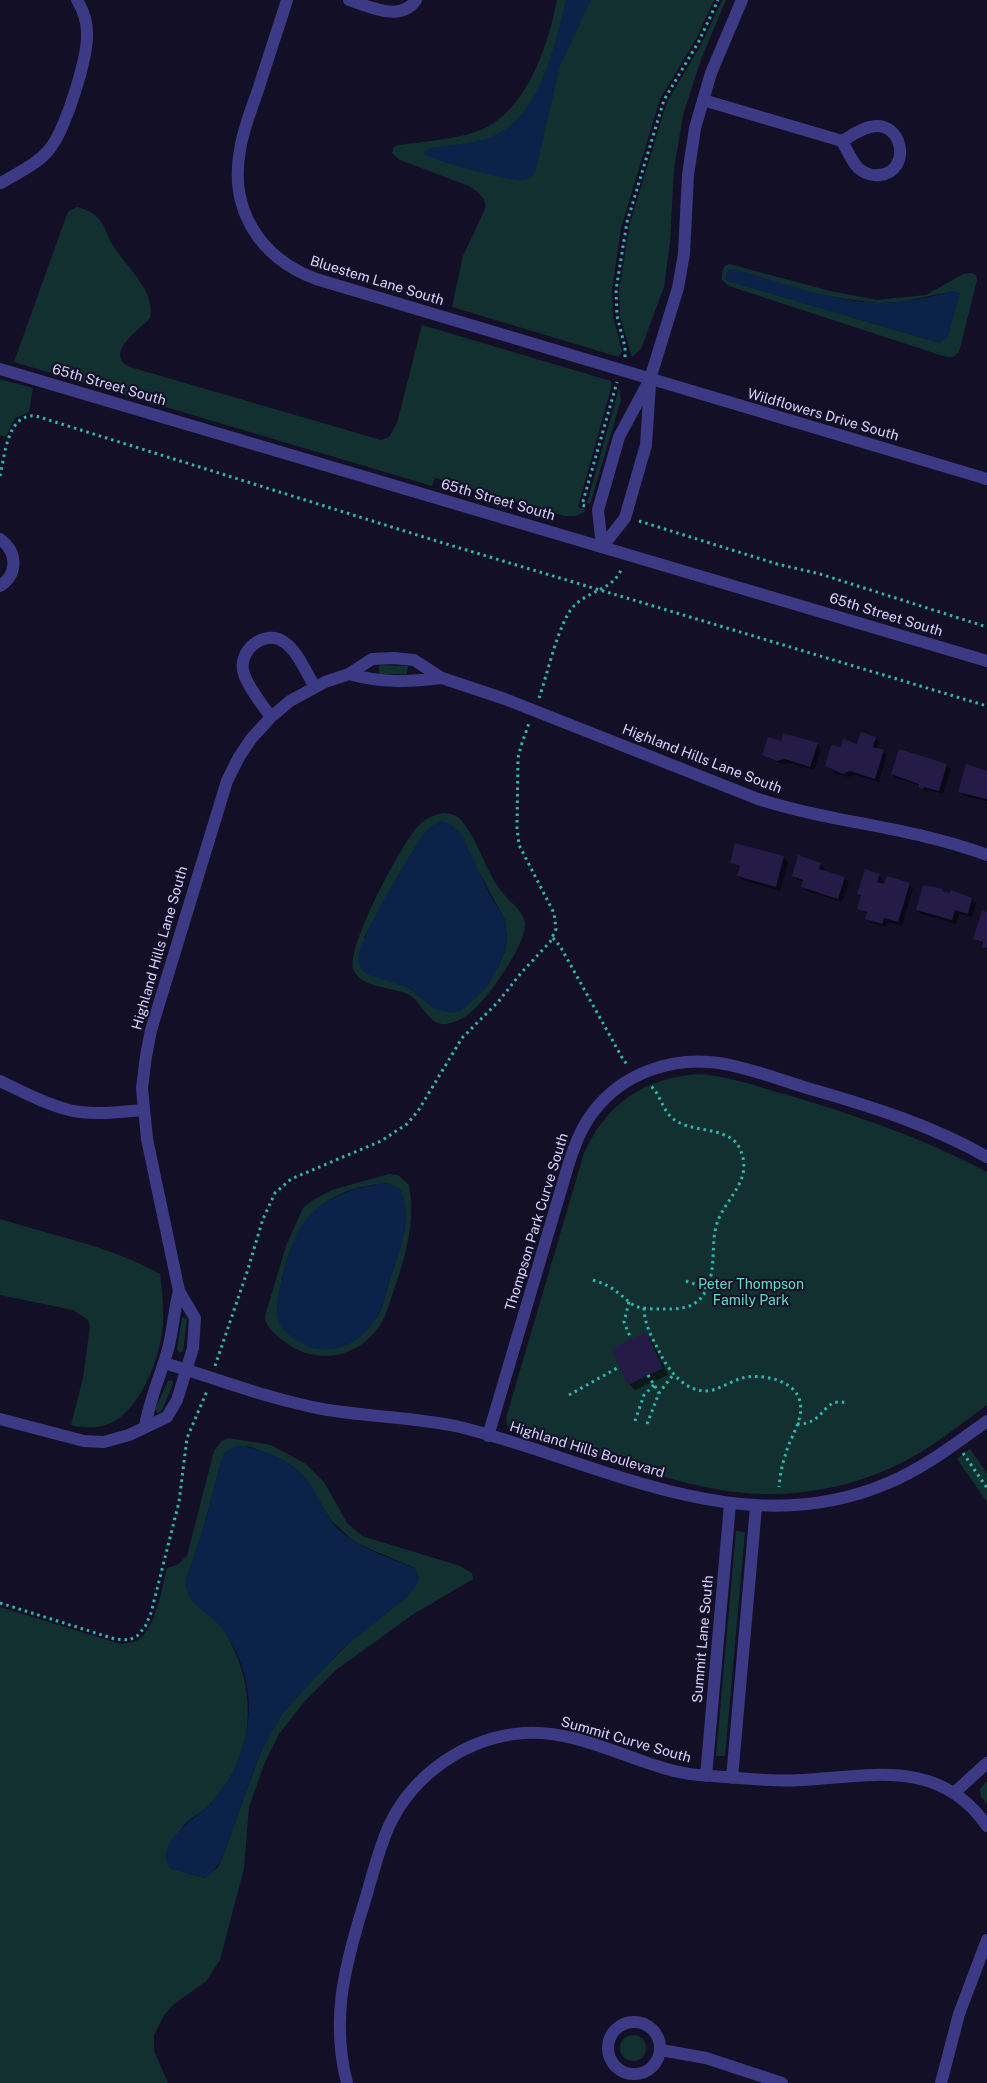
<!DOCTYPE html>
<style>
body{margin:0}
canvas{display:block;background:#130f26}
</style>
<canvas width="987" height="2083"></canvas>
<script>
const ctx = document.querySelector('canvas').getContext('2d');
ctx.lineJoin = 'round';
function paint(path, color) { ctx.fillStyle = color; ctx.fill(path, 'evenodd'); }
function stroke(path, color, width, dash) { ctx.strokeStyle = color; ctx.lineWidth = width; ctx.lineCap = dash ? 'butt' : 'round'; ctx.setLineDash(dash || []); ctx.stroke(path); }
function write(font, color, halo, rows, align = 'center') {
  ctx.font = font + ' "Public Sans",sans-serif'; ctx.lineWidth = 4; ctx.setLineDash([]); ctx.textBaseline = 'middle'; ctx.strokeStyle = halo; ctx.fillStyle = color; for (const [text, x, y, turn = 0] of rows) {
    ctx.save(); ctx.translate(x, y); ctx.rotate((+turn || 0) * Math.PI / 180); ctx.textAlign = isNaN(turn) ? turn : align; if (halo) ctx.strokeText(text, 0, 0); ctx.fillText(text, 0, 0); ctx.restore();
  }
}
const green = new Path2D(`
 M557 0H714L696 39 660 99 621 228 612 290 613 317 622 351 619 357 452 307 463 256 485 209C487 198 478 192 469 186L400 160 392 153 394 147 398 145C422 142 459 139 481 130 527 110 548 46 557 0Z
 M722 0H726L702 57 683 115 674 169 670 242 664 287 641 349 632 357 620 316 619 291 630 223 667 102 702 43Z
 M77 207C84 209 91 211 97 217 104 223 107 236 112 244 125 266 156 290 150 318 139 330 103 354 130 367L381 440 389 437 397 423 422 325 611 381V388L578 507 584 509 585 512 575 516H565L435 478 432 486 14 362 67 214 69 211Z
 M729 264 830 291 877 300 926 295 963 274 971 273 976 275 977 280 959 352 953 357H946L729 286 722 280C722 273 721 267 729 264ZM725 279 847 299 878 303 900 302 954 291 940 343 728 281Z
 M0 379 33 388 29 412 15 418 6 437 0 435Z
 M619 388 621 400 591 501 590 504 587 503Z
 M379 665 408 666 407 674H379Z
 M444 813C451 814 457 815 461 820 479 841 485 871 502 892 509 902 523 910 525 922 528 943 484 1005 466 1016 460 1020 449 1025 442 1024 426 1021 421 1001 408 994 392 987 363 988 354 971 343 952 402 843 418 826 426 818 433 815 444 813ZM427 830 479 872 505 920 507 938 505 951 498 967 433 1008 409 988 364 937 416 846Z
 M699 1074C729 1076 758 1087 788 1095 857 1116 923 1138 987 1172V1405C958 1426 928 1451 895 1466 838 1493 772 1501 710 1488 682 1483 656 1474 629 1466 590 1454 552 1442 513 1431L508 1427 506 1418 584 1153C607 1103 644 1078 699 1074Z
 M389 1174 398 1175 409 1185C416 1222 405 1258 393 1293 389 1303 387 1315 380 1325 359 1358 316 1366 285 1342 276 1335 265 1327 265 1316L286 1246 303 1208 313 1200 332 1190ZM387 1183 400 1189 405 1228 382 1307 377 1318 277 1313C285 1241 306 1189 387 1183Z
 M0 1219C54 1236 110 1246 160 1274 162 1290 164 1307 163 1323 161 1357 139 1418 102 1426 92 1429 81 1427 71 1425L83 1378 90 1326 88 1320 73 1310 0 1295Z
 M182 1317 187 1319 183 1351 179 1353 177 1349Z
 M172 1380 173 1384 161 1412 157 1413 155 1409 168 1381Z
 M228 1438 271 1445 306 1464 324 1482 347 1523 362 1536 460 1566 472 1573 473 1579 412 1615 336 1670 304 1702 279 1734 265 1762 249 1807 244 1868 220 1960 206 1981 173 2005 164 2015 154 2035V2051L168 2083H0V1607L120 1644C126 1643 133 1643 138 1640 156 1628 162 1588 167 1568L177 1565 187 1556 214 1451 222 1441ZM248 1446 273 1455 294 1467 332 1521 350 1538 361 1545 415 1568 354 1638 310 1682 281 1715 260 1754 221 1861 217 1868 204 1878 170 1868C173 1858 178 1832 184 1825 191 1817 201 1813 208 1806 250 1764 258 1707 236 1654 231 1643 227 1633 219 1624 205 1610 186 1603 186 1580L204 1526 221 1462 225 1452Z
 M970 1449 987 1473V1502L957 1459Z
 M736 1531 745 1532 725 1756H716Z
 M987 1781V1804L981 1797 980 1789Z
 M620 2048a13 13 0 1 1 26 0a13 13 0 1 1-26 0Z`);
const water = new Path2D(`
 M566 0H591L560 66 536 169C534 175 529 180 522 180 508 181 437 162 424 154L423 152 429 148C448 145 471 144 489 138 540 119 554 47 566 0Z
 M729 269H734C780 282 830 301 879 303 904 303 930 297 954 291L960 293 948 337 940 343 728 281 725 279 726 273Z
 M440 821 449 823 461 833 491 897 505 920 507 938 505 951 498 967 487 987 475 999 460 1011 451 1013 433 1008 409 988 369 975C361 971 358 966 358 957 360 939 414 844 428 829 431 826 436 823 440 821Z
 M387 1183 400 1189C416 1218 397 1257 388 1285 385 1296 383 1308 377 1317 362 1343 331 1359 303 1344 295 1340 285 1333 280 1325 273 1312 279 1293 282 1280 286 1264 290 1247 297 1233 313 1201 353 1186 387 1183Z
 M236 1446C261 1447 294 1461 309 1482 319 1496 325 1515 337 1528 358 1548 389 1558 415 1568L419 1578 416 1586 405 1599 343 1648 281 1715 260 1754 221 1861 209 1876 204 1878 170 1868C153 1844 194 1819 208 1806 214 1800 221 1790 226 1783 236 1769 241 1753 245 1737 256 1702 244 1655 220 1626 206 1610 186 1606 186 1580L204 1526 221 1462 225 1452Z`);
const shadow = new Path2D(`
 M875 738 879 742 877 749 883 751 887 755 879 782 855 775 848 777 837 774 826 766 842 749 858 745Z
 M782 742 817 744 821 749 814 770 790 763 782 764 768 758 764 754Z
 M900 750 947 765 951 770 943 794 928 790V792L924 791 920 786 896 778 892 774Z
 M987 772V801L964 796 960 792Z
 M736 844 784 858 788 862 780 891 742 880 738 876 740 868 731 863Z
 M799 857 821 864 825 868 824 872 845 878 849 882 842 902 807 891 802 887 804 882 797 880 793 876Z
 M879 875 883 879 882 885 909 884 913 888 902 926 888 922 886 927 870 922 866 918 867 914 858 908 862 897 858 894Z
 M942 890 945 893 972 899 976 903 972 917 959 914 956 924 921 914 917 910Z
 M987 914V950L984 945 975 939Z
 M645 1334 652 1340 668 1375 635 1390 629 1384Z`);
const building = new Path2D(`
 M861 732 876 737 873 747 884 750 875 779 850 771 843 774 825 766 831 745 841 747 843 739 857 744Z
 M783 733 818 743 810 767 785 759 777 761 762 755 768 737 781 741Z
 M899 749 947 764 939 791 924 787 923 789 918 787 919 784 891 774Z
 M966 764 987 771V799L958 792Z
 M735 843 784 856 776 887 737 876 740 866 730 863Z
 M798 855 821 863 819 869 845 877 838 899 801 887 803 880 792 876Z
 M865 869 880 874 877 882 884 884 887 876 910 883 898 922 884 918 882 924 865 919 867 912 857 909 861 895 857 894Z
 M923 885 943 889 942 891 950 893 951 890 972 898 968 914 955 910 952 920 916 910Z
 M982 911 987 912V948L982 947 983 942 973 939Z
 M646 1332 663 1368 628 1385 611 1349Z`);
const path = new Path2D(`
 M625 357V347L617 316 616 290 627 222 664 100 699 41 718 0
 M0 476C5 455 7 413 36 416L443 543 987 706
 M585 506 582 505 617 382
 M639 521 777 564 820 574 987 627
 M539 698C547 676 558 624 573 607 588 590 615 590 622 567
 M553 938 560 946 624 1061 629 1066
 M593 1280C602 1283 610 1286 617 1292 623 1296 628 1302 635 1306 643 1309 653 1309 661 1309 690 1310 704 1305 711 1275 715 1256 711 1236 719 1218 730 1194 753 1178 740 1149 731 1128 698 1132 680 1123 662 1115 663 1097 650 1085
 M686 1281 706 1288
 M629 1302 624 1322 631 1339
 M644 1308C644 1323 652 1338 659 1351 668 1371 688 1396 713 1390 723 1387 732 1381 742 1378 761 1373 796 1380 800 1402 804 1420 790 1437 786 1453 782 1464 780 1476 779 1487
 M215 1366 247 1272 263 1219 275 1193 291 1179 381 1141 407 1124 418 1111 462 1038 498 1002 521 973 550 942 556 929 554 913 519 845 517 827 518 758 521 746 529 723
 M648 1375 659 1393
 M569 1395 619 1367
 M635 1421 644 1395 654 1385
 M647 1424 659 1393 673 1375
 M797 1424C825 1425 823 1396 846 1403
 M963 1453 987 1488
 M0 1603 115 1639 129 1640 137 1636 145 1627 151 1613 179 1502 187 1438 207 1391`);
const minor = new Path2D(`
 M287 0C278 29 268 58 259 87 252 108 243 129 240 150 229 210 260 258 316 279L987 479
 M349 0C369 6 400 23 416 0
 M703 100 842 141C847 150 851 160 858 168 864 173 871 176 879 175 913 172 903 118 870 127 860 129 851 136 842 141
 M1 183C17 173 36 165 48 151 65 132 88 58 87 33 87 21 83 10 77 0
 M0 539C18 552 18 574 0 586
 M602 547 598 510 619 437 650 379 678 288 684 254 688 175 695 128 711 73 742 0
 M602 547 625 518 646 445 650 384
 M349 674C381 683 409 682 442 678
 M271 717C262 704 249 689 244 674 236 652 264 628 284 642 298 651 306 673 315 687
 M0 1081C23 1092 47 1105 73 1111 96 1115 120 1112 143 1110
 M164 1363C216 1378 268 1399 322 1409 368 1417 414 1417 460 1427 601 1462 742 1546 888 1483 924 1468 955 1444 987 1421
 M0 1419 84 1441 104 1442 129 1435 167 1417 177 1400 193 1348 195 1318 179 1291 147 1139 142 1088 146 1056 151 1030 227 781 239 757 251 739 271 717 290 701 325 682 349 674 372 659 394 658 414 660 442 678 505 699 758 799C833 823 913 827 987 855
 M145 1427C149 1400 161 1375 168 1349 173 1330 174 1310 179 1291
 M488 1436 568 1166C574 1147 581 1127 594 1111 623 1073 673 1056 719 1063 751 1068 783 1081 814 1090 873 1107 933 1126 987 1157
 M706 1776 730 1504
 M732 1778 756 1507
 M954 1793 987 1763
 M608 2048a26 26 0 1 1 52 0a26 26 0 1 1-52 0Z
 M661 2050 706 2058 782 2083
 M347 2083C331 2021 344 1969 362 1910 371 1882 377 1853 389 1826 413 1774 467 1737 524 1733 575 1730 620 1756 667 1769 687 1775 707 1776 727 1777 752 1779 776 1782 801 1780 872 1776 940 1758 987 1826
 M941 2083 959 2014 987 1940`);
const tertiary = new Path2D(`
 M0 369 987 661`);
const streetNames = [
 ["Bluestem Lane South",377,281,17],
 ["65th Street South",109,385,16],
 ["Wildflowers Drive South",823,415,16],
 ["65th Street South",498,500,16],
 ["65th Street South",886,615,17],
 ["Highland Hills Lane South",702,759,21],
 ["Highland Hills Lane South",160,948,-74],
 ["Thompson Park Curve South",537,1222,-73],
 ["Highland Hills Boulevard",587,1450,17],
 ["Summit Lane South",703,1639,-85],
 ["Summit Curve South",626,1740,16]
];
const parkNames = [
 ["Peter Thompson",751,1285],
 ["Family Park",751,1301]
];
paint(green, '#12302f');
paint(water, '#0c2248');
paint(shadow, '#0007');
paint(building, '#241b47');
stroke(path, '#2fb8b0', 3, [2.5, 4]);
stroke(minor, '#3d3a85', 12);
stroke(tertiary, '#3d3a85', 12);
write('14px', '#d9d4ff', '#130f26', streetNames);
write('14px', '#5fe0c0', '#130f26', parkNames);
</script>
